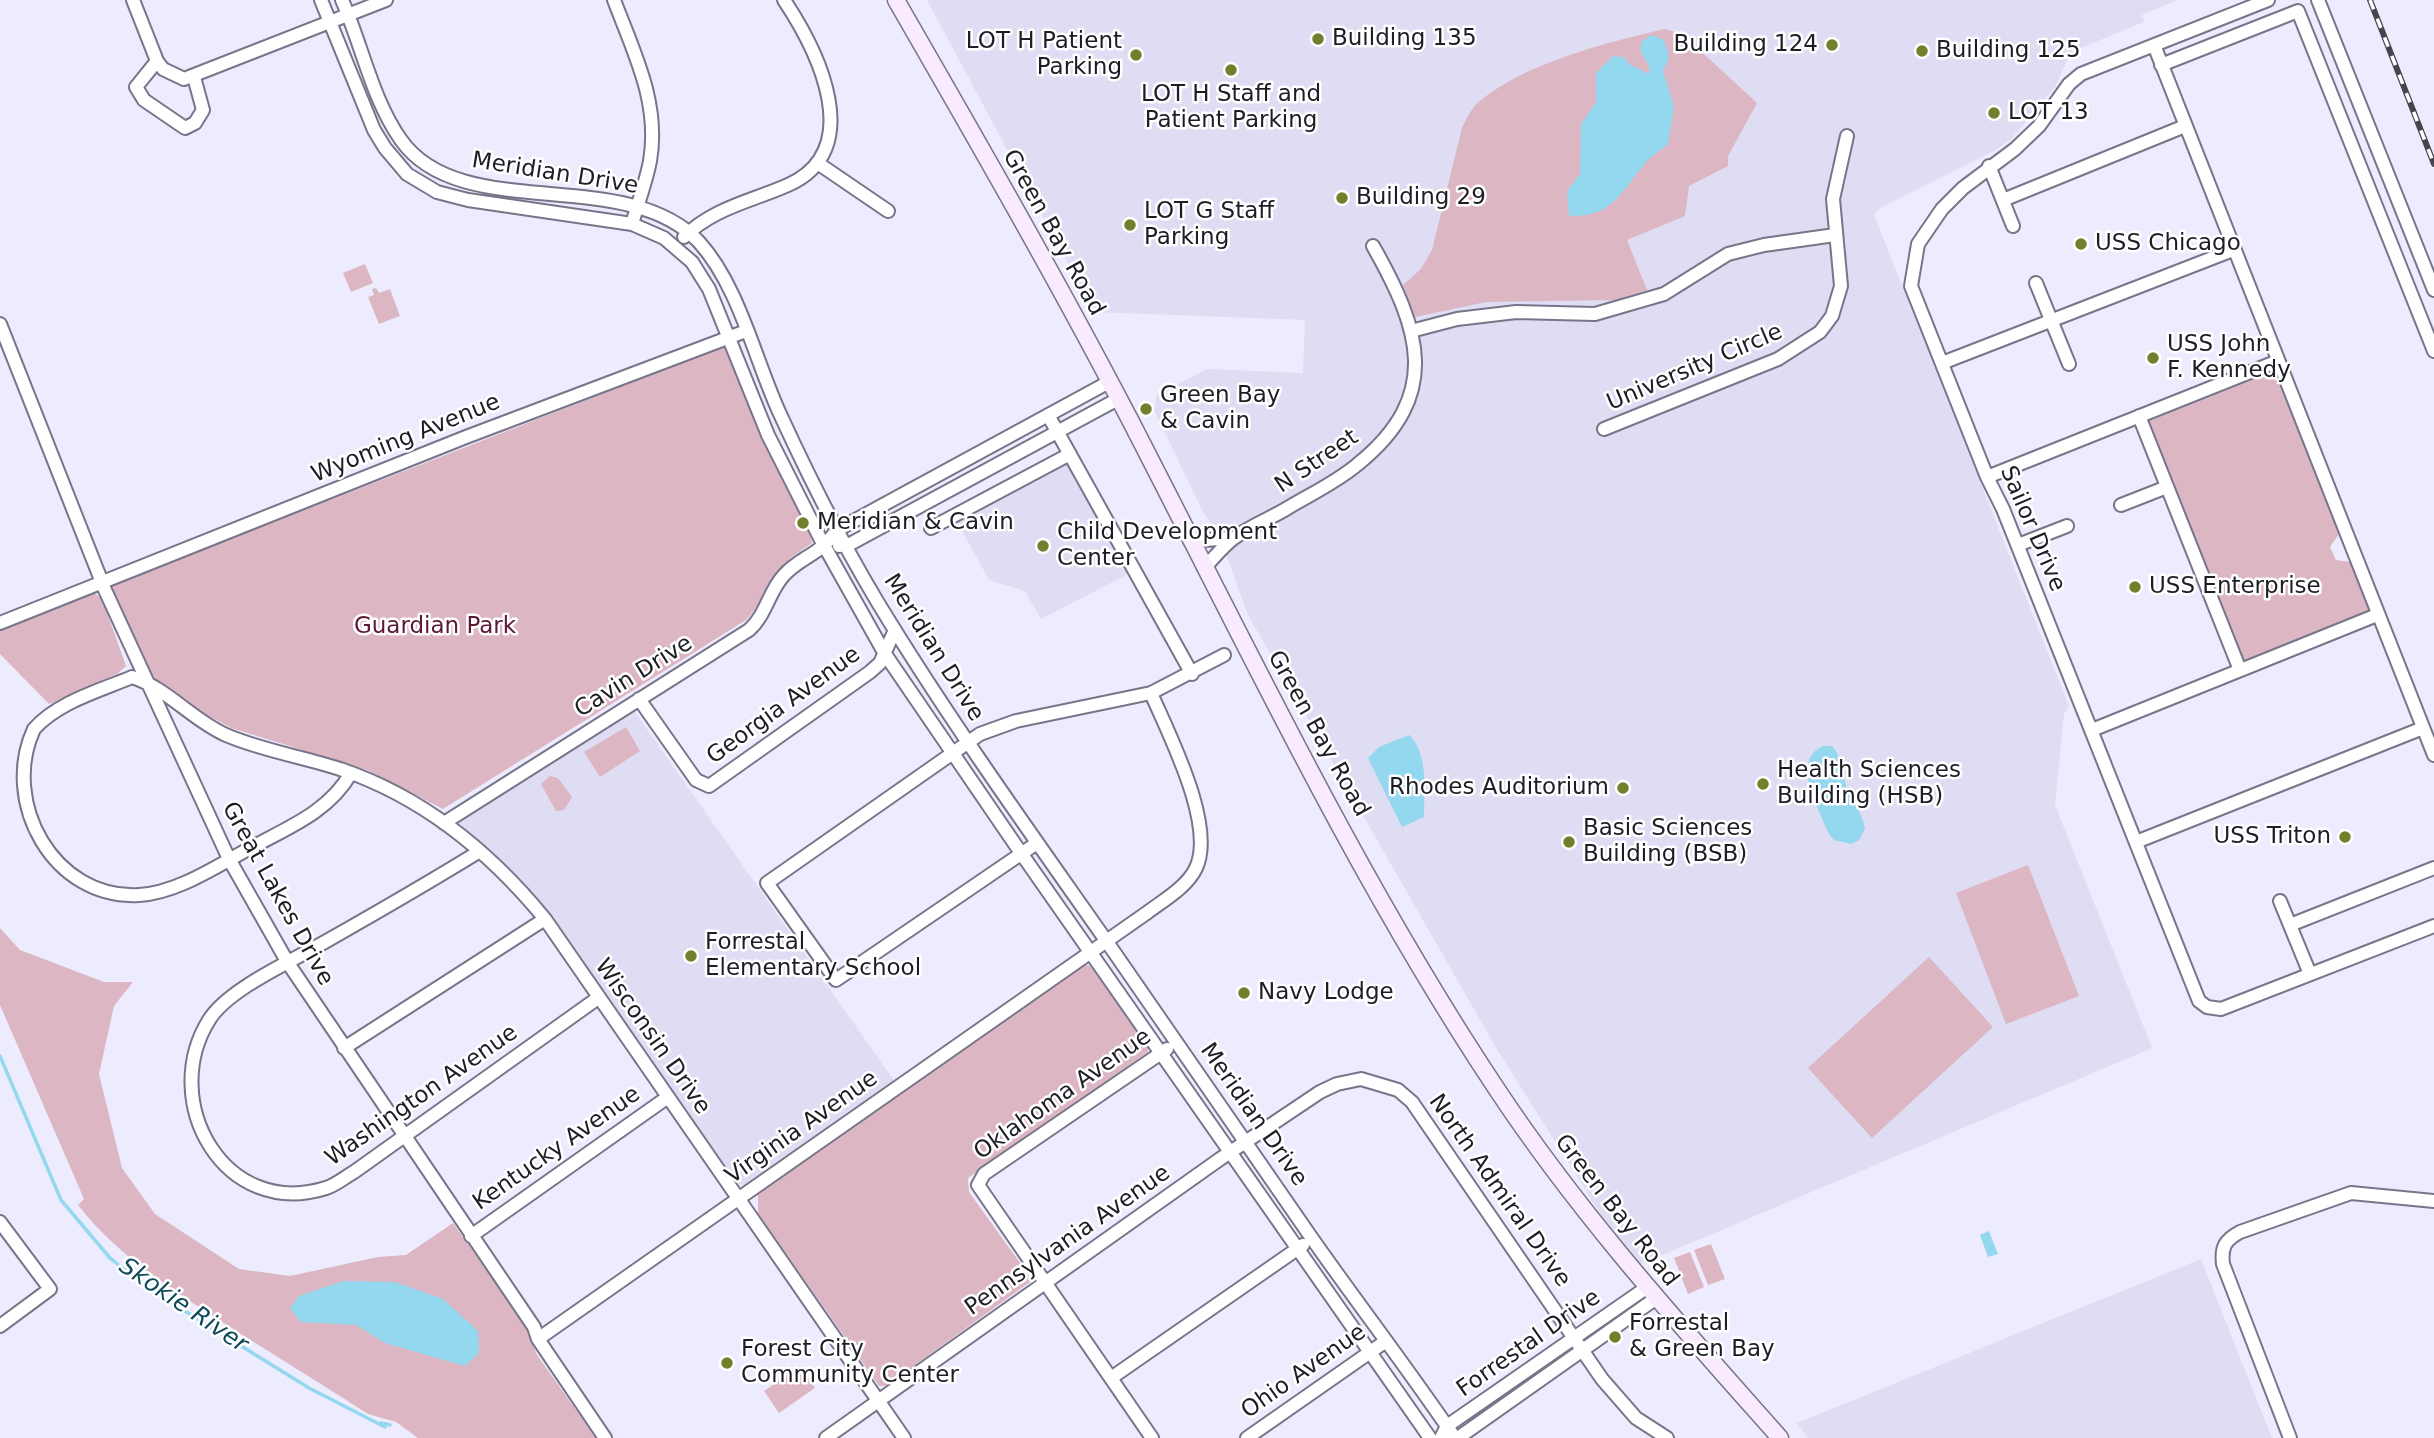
<!DOCTYPE html>
<style>
body{margin:0}
canvas{display:block;background:#edecfe}
</style>
<canvas width="2434" height="1438"></canvas>
<script>
const ctx = document.querySelector('canvas').getContext('2d');
ctx.lineJoin = 'round';
function paint(path, color) { ctx.fillStyle = color; ctx.fill(path, 'evenodd'); }
function stroke(path, color, width, dash) { ctx.strokeStyle = color; ctx.lineWidth = width; ctx.lineCap = dash ? 'butt' : 'round'; ctx.setLineDash(dash || []); ctx.stroke(path); }
function write(font, color, halo, rows, align = 'center') {
  ctx.font = font + ' "DejaVu Sans",sans-serif'; ctx.lineWidth = 5; ctx.setLineDash([]); ctx.textBaseline = 'middle'; ctx.strokeStyle = halo; ctx.fillStyle = color; for (const [text, x, y, turn = 0] of rows) {
    ctx.save(); ctx.translate(x, y); ctx.rotate((+turn || 0) * Math.PI / 180); ctx.textAlign = isNaN(turn) ? turn : align; if (halo) ctx.strokeText(text, 0, 0); ctx.fillText(text, 0, 0); ctx.restore();
  }
}
const built = new Path2D(`
 M927 0H2178L2142 15 2144 22 2071 52 2055 87 2012 138 1994 151 1880 208 1874 215 2069 706 2064 714 2055 805 2152 1048 1634 1267 1498 1051 1248 615 1218 533 1204 514 1154 410 1157 395 1207 369 1303 373 1305 320 1094 312Z
 M1068 461 1130 573 1041 619 1025 591 989 580 956 520Z
 M635 712 895 1082 746 1186 737 1183 534 896 459 822 461 818 627 713Z
 M2201 1259 2272 1438H1808L1797 1423Z`);
const green = new Path2D(`
 M1665 29 1682 34 1757 103 1728 156V166L1689 186 1685 216 1627 240 1647 290 1615 300 1486 302 1415 317 1403 285 1421 269 1432 250 1462 128C1467 118 1471 108 1480 101 1526 63 1607 42 1665 29Z
 M365 264 373 283 351 292 343 273Z
 M376 288 379 293 390 289 400 316 379 324 368 297 374 295 372 289Z
 M725 346 810 531 812 543C794 555 778 566 767 586 760 599 757 609 746 620L443 809 367 770 231 728 151 685 112 592V585Z
 M2275 371 2339 534 2330 547 2336 560 2350 562 2370 611 2244 661 2149 421Z
 M92 592 102 598 126 666 117 674 49 704 0 654V628Z
 M626 727 640 751 600 777 584 752Z
 M550 776 558 778 572 797 564 810 556 811 541 784Z
 M2028 865 2079 996 2006 1024 1956 893Z
 M0 928 20 950 104 982H133L114 1006 99 1074 122 1168 155 1214 239 1269 290 1276 378 1257 406 1255 453 1223 526 1326 537 1355 596 1438H418L396 1422 368 1414C324 1386 280 1358 236 1331 179 1294 120 1259 78 1205L84 1199 0 1005Z
 M1929 957 1993 1027 1872 1138 1808 1068Z
 M1088 965 1094 969 1148 1047V1052L968 1178 969 1192 1028 1274 1030 1282 886 1386H879L758 1214V1194L1078 967Z
 M1711 1244 1725 1279 1708 1285 1694 1250Z
 M1690 1252 1704 1287 1688 1294 1674 1258Z
 M800 1366 815 1388 779 1413 764 1391Z`);
const water = new Path2D(`
 M1652 35 1664 40C1669 55 1671 57 1663 71L1674 106 1668 144C1660 151 1649 157 1643 166 1619 195 1611 217 1569 216L1567 191 1580 174 1581 124 1596 102V73L1613 56 1624 57 1629 64 1649 74V66L1640 50 1642 41Z
 M1409 735C1429 753 1424 793 1424 817L1402 827 1368 758 1379 747Z
 M1823 746H1832C1843 758 1842 774 1847 788 1854 804 1860 809 1865 828L1859 840 1851 844 1834 840 1829 834C1819 809 1790 760 1823 746Z
 M1989 1231 1998 1254 1988 1257 1980 1235Z
 M343 1281 395 1282 443 1299 478 1331 479 1353 465 1366 385 1343 356 1325 301 1322 290 1308 299 1296Z`);
const stream = new Path2D(`
 M0 1056 61 1200 110 1258 146 1287 309 1388 385 1427
 M381 1423 390 1425`);
const street = new Path2D(`
 M133 0 157 61 163 69 184 79 386 0
 M321 0 374 130 385 148 407 174 437 192 468 200 632 224 664 238 692 262 709 289 768 435 821 540 885 654 1021 853 1430 1438
 M342 0C362 45 372 99 401 140 461 225 627 164 699 242 739 286 755 360 780 414 813 486 849 557 891 624 958 732 1032 835 1105 939 1174 1038 1243 1137 1311 1237 1358 1304 1409 1370 1455 1438
 M614 0C634 53 660 103 650 161 646 182 638 203 632 224
 M2268 0 2081 74 2069 84 2039 126 2015 149 1963 188 1942 209 1918 244 1911 286 1987 477 2003 509 2199 1001 2207 1007 2221 1009 2434 926
 M2318 0 2434 290
 M2154 45 2434 755
 M157 61 136 87 144 100 185 128 195 123 203 110 194 77
 M2161 65 2298 11 2434 351
 M819 164 888 211
 M1989 166 2013 226
 M2003 200 2185 126
 M684 237C713 208 752 201 788 185 867 150 818 51 784 0
 M2036 283 2069 364
 M0 324 105 590 229 859 288 963 534 1327 538 1339 605 1438
 M1411 331 1457 319 1516 312 1595 314 1664 294 1728 254 1764 245 1835 235
 M1942 363 2233 250
 M1048 415 1192 674
 M2139 416 2240 670
 M1604 429 1778 359 1820 332 1832 316 1841 286 1833 199 1847 136
 M1987 477 2278 361
 M2121 505 2167 487
 M931 528 1070 454
 M1190 541 1234 538
 M2018 545 2067 526
 M839 546 850 544 1118 399
 M1204 568C1214 558 1223 546 1234 538 1250 526 1269 519 1286 509 1309 495 1337 482 1358 464 1443 395 1420 329 1373 246
 M0 623 466 437 746 331
 M639 699 696 780 709 786 870 672 880 663 895 630
 M2092 730 2377 615
 M351 773C330 810 292 826 256 845 221 863 179 893 139 895 54 900 0 802 34 729 58 702 99 691 132 677 167 688 192 720 226 735 263 751 305 757 343 770 424 798 491 853 545 919L904 1438
 M444 823 749 630C766 615 769 591 784 575 803 555 819 556 837 530L1109 382
 M2136 842 2423 728
 M1037 843 836 980 767 883 980 734 1016 721 1151 693 1224 655
 M480 851C428 883 376 913 323 943 292 961 228 989 209 1020 158 1102 225 1220 326 1188 336 1185 345 1177 354 1172L598 998
 M2280 901 2310 974
 M2290 925 2434 868
 M344 1048 545 919
 M0 1222 50 1289 0 1326
 M471 1236 668 1097
 M538 1339 1148 912C1164 900 1187 887 1196 868 1216 825 1169 735 1151 693
 M1111 1378 1303 1245
 M826 1438 1220 1159 1320 1092 1337 1084 1361 1079 1398 1090 1412 1102 1602 1379 1636 1418 1667 1438
 M1152 1438 978 1185 984 1174 1167 1049
 M1247 1438 1386 1341
 M1441 1438 1447 1426 1646 1288
 M1458 1438 1655 1299
 M2290 1438 2223 1264C2221 1247 2225 1240 2240 1232L2351 1193 2434 1201`);
const secondary = new Path2D(`
 M896 0C975 137 1055 276 1128 416 1245 642 1355 876 1496 1088 1580 1215 1680 1325 1780 1438`);
const rail = new Path2D(`
 M2370 0 2434 164`);
const markers = [
 [1318,39,7,"#72802e"],
 [1832,45,7,"#72802e"],
 [1922,51,7,"#72802e"],
 [1136,55,7,"#72802e"],
 [1231,70,7,"#72802e"],
 [1994,113,7,"#72802e"],
 [1342,198,7,"#72802e"],
 [1130,225,7,"#72802e"],
 [2081,244,7,"#72802e"],
 [2153,358,7,"#72802e"],
 [1146,409,7,"#72802e"],
 [803,523,7,"#72802e"],
 [1043,546,7,"#72802e"],
 [2135,587,7,"#72802e"],
 [1763,784,7,"#72802e"],
 [1623,788,7,"#72802e"],
 [2345,837,7,"#72802e"],
 [1569,842,7,"#72802e"],
 [691,956,7,"#72802e"],
 [1244,993,7,"#72802e"],
 [1615,1337,7,"#72802e"],
 [727,1363,7,"#72802e"]
];
const poiNames = [
 ["Building 135",1332,39],
 ["LOT H Patient",1122,42,"right"],
 ["Parking",1122,68,"right"],
 ["Building 124",1818,45,"right"],
 ["Building 125",1936,51],
 ["LOT H Staff and",1231,95,"center"],
 ["Patient Parking",1231,121,"center"],
 ["LOT 13",2008,113],
 ["Building 29",1356,198],
 ["LOT G Staff",1144,212],
 ["Parking",1144,238],
 ["USS Chicago",2095,244],
 ["USS John",2167,345],
 ["F. Kennedy",2167,371],
 ["Green Bay",1160,396],
 ["& Cavin",1160,422],
 ["Meridian & Cavin",817,523],
 ["Child Development",1057,533],
 ["Center",1057,559],
 ["USS Enterprise",2149,587],
 ["Health Sciences",1777,771],
 ["Building (HSB)",1777,797],
 ["Rhodes Auditorium",1609,788,"right"],
 ["Basic Sciences",1583,829],
 ["Building (BSB)",1583,855],
 ["USS Triton",2331,837,"right"],
 ["Forrestal",705,943],
 ["Elementary School",705,969],
 ["Navy Lodge",1258,993],
 ["Forrestal",1629,1324],
 ["& Green Bay",1629,1350],
 ["Forest City",741,1350],
 ["Community Center",741,1376]
];
const streetNames = [
 ["Meridian Drive",555,174,9],
 ["Green Bay Road",1053,233,61],
 ["University Circle",1695,368,-23],
 ["Wyoming Avenue",406,439,-22],
 ["N Street",1317,462,-34],
 ["Sailor Drive",2032,529,67],
 ["Meridian Drive",933,648,58],
 ["Cavin Drive",634,677,-32],
 ["Georgia Avenue",784,706,-36],
 ["Green Bay Road",1318,734,61],
 ["Great Lakes Drive",277,894,61],
 ["Wisconsin Drive",652,1037,55],
 ["Oklahoma Avenue",1063,1095,-35],
 ["Washington Avenue",422,1096,-35],
 ["Meridian Drive",1253,1115,55],
 ["Virginia Avenue",802,1128,-35],
 ["Kentucky Avenue",557,1149,-35],
 ["North Admiral Drive",1499,1191,55],
 ["Green Bay Road",1616,1211,52],
 ["Pennsylvania Avenue",1068,1241,-35],
 ["Forrestal Drive",1529,1344,-35],
 ["Ohio Avenue",1304,1372,-35]
];
const parkNames = [
 ["Guardian Park",435,627]
];
const waterNames = [
 ["Skokie River",183,1306,34]
];
paint(built, '#deddf3');
paint(green, '#dcb6c3');
paint(water, '#93d8ee');
stroke(stream, '#93d8ee', 3.5);
stroke(street, '#767589', 16);
stroke(secondary, '#767589', 19);
stroke(street, '#fff', 12);
stroke(secondary, '#faeafd', 16);
stroke(rail, '#45454f', 6);
stroke(rail, '#fff', 3.5, [10]);
for (const [x, y, r, color] of markers) { const dot = new Path2D(); dot.arc(x, y, r, 0, 2 * Math.PI); ctx.fillStyle = color; ctx.fill(dot); stroke(dot, '#fff', 2.5); }
write('23px', '#1d1d25', '#fff', poiNames, 'left');
write('23px', '#1d1d25', '#fff', streetNames);
write('23px', '#5d1737', '#fff', parkNames);
write('italic 24px', '#0e4a5a', '#fff', waterNames);
</script>
